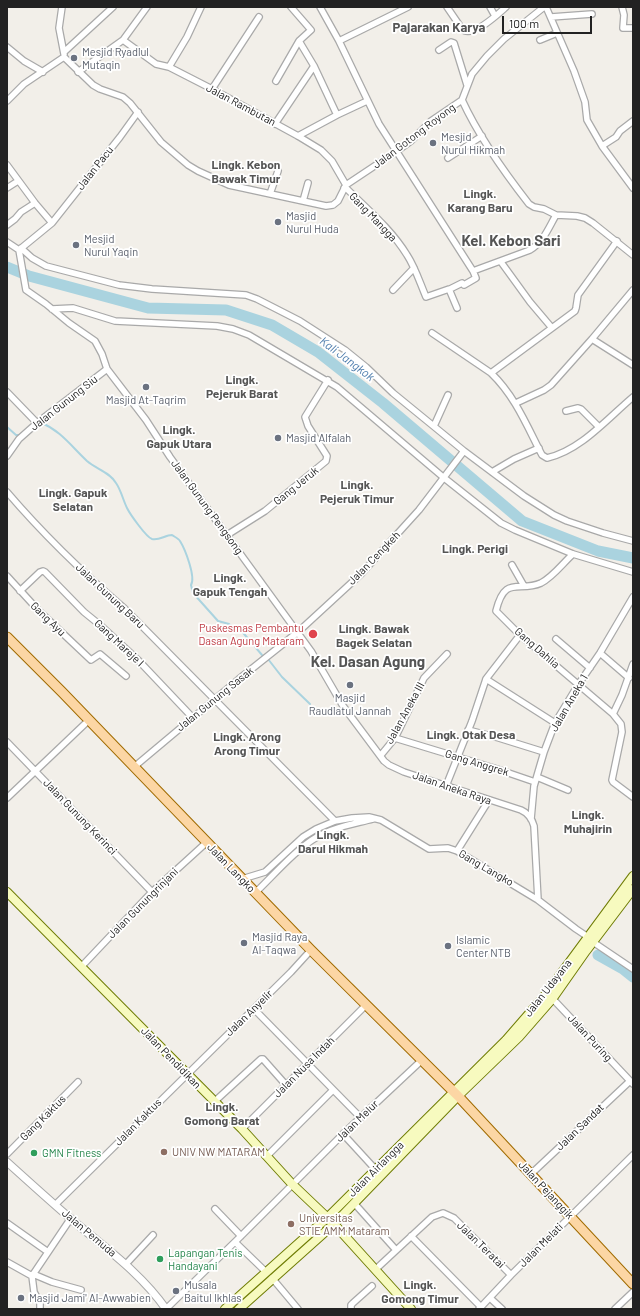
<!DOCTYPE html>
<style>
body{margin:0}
#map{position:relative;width:640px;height:1316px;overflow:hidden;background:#f2efe9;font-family:Barlow,sans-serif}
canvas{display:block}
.frame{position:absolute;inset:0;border:8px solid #222;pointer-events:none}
.scale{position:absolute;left:502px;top:16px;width:90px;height:18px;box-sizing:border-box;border:2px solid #222;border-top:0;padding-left:5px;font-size:12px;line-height:14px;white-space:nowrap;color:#222;-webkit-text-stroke:3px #fff;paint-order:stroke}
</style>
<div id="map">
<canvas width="640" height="1316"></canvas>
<div class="frame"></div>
<div class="scale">100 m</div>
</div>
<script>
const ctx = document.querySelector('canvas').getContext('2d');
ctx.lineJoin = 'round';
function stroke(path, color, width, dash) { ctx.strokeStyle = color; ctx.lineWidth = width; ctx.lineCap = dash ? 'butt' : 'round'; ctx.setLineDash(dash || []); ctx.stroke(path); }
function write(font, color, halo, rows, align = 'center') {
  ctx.font = font + ' Barlow,sans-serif'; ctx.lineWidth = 3.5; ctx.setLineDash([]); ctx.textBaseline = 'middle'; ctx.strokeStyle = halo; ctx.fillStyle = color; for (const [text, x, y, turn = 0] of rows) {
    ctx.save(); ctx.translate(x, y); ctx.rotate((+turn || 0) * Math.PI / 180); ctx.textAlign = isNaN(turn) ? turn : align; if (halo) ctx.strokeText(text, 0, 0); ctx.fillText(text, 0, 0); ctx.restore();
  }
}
const stream = new Path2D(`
 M40 422C61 431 71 446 87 461 96 469 110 472 116 483 121 490 123 500 127 508 130 514 146 537 152 539 159 541 165 535 172 535 175 537 179 539 180 541 185 549 196 577 191 585L193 593 218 621 229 624 234 628H239L262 655 268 659 282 677 310 704
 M7 427 16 435H20`);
const river = new Path2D(`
 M7 267 29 276 148 308 226 310 272 325 318 352 383 403 522 521 598 551 633 558
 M598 955 623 969 633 977`);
const minor = new Path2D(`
 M62 7 59 28 64 54
 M291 7 311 30 299 41 314 66 337 115
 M320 7 339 41 379 124 473 271 530 250C544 241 548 229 556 215
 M447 7 462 29C472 39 498 14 506 7
 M490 7 495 16
 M546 7 574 71 585 102 587 120 602 146 633 188
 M622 7 624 15 623 28H633
 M551 17 592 14
 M123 40 156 64 169 67 212 89 298 136 321 150 332 161 346 185
 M540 40 557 33
 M339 41 408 7
 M7 47 24 61 43 72
 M439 50 451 42 454 43 467 85
 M64 52 113 7
 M169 67 187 37 201 7
 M78 72 123 40 147 7
 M276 81 299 41
 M212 89 259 17
 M462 100C479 137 504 172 529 204L534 207 544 209 556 215 577 216 585 218 593 223 633 255
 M7 101 24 84 64 57 93 85 100 89 123 97 130 103 161 142 188 165 198 171 229 185 326 206 333 205 338 201 346 185 397 151 411 141 431 121 462 100 472 74 487 56 504 39 544 7
 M275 124 314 66
 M298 136 337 115 367 101
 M602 146 616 137 620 131 633 121
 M448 158 482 136
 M7 165 35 203 52 223
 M7 188 18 181
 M344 188 347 189C368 210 391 229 407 255 415 267 420 283 426 297L449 289 457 308
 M270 194 278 171
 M303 201 308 183
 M7 225 15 219 21 212 35 203
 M7 242 19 250
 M21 248 32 258 46 266 119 285 152 289 246 295 257 299 300 321 345 350 366 367 393 393 464 451 524 496 554 515 567 521 603 533 633 541
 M19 250 26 290 46 304 69 323 95 341 102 354 107 369 146 420 170 457 311 651 343 706 384 761 389 765 404 772 521 810C528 813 532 819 534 826L538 900 576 929 588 937
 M19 250 52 223 120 137 138 112
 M501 262 530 302 552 328
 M450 289 462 283 464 285 476 278 473 271
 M393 290 414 268
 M52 309 73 308 115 321 217 326 233 329 249 335 337 387 443 477 501 523 515 530 573 554 633 572
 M432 333 491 373C515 396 527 426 542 455L547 458C580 451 608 418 633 397
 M592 339 633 365
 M491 373 575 311 576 308 578 295 617 241
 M7 392 37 423
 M516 403 544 390 551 385 592 339 633 290
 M566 411 578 408 581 409 599 427
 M434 426 448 395
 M7 456 19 439 37 423 107 369
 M492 472 514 459 539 448
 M7 492C43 534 82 572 124 608L335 821
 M227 535 265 511 326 461 327 456 308 426 305 417 328 380
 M573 554C563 563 553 577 541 583 519 593 505 574 496 611L520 635 613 714
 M512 565 524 586
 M7 576 39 611 91 660 100 654 126 676
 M20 591 40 572 43 571 45 572 84 612 100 625 139 661 193 718
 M556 639 590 668
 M600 653 629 678
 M633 664 622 695 613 714 621 724 622 732 612 780 613 782 633 797
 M486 679 555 723
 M468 730 499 738 544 752
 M395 738 497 769 535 782
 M7 742 152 892
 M381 755 395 738 424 678 447 654
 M134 767 239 679 298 632 361 574 419 510 464 451
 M537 777 568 790
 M446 786 472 721 486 679 520 635
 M7 798 89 720
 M531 819 534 786 544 752 555 723 578 685 600 653 633 597
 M457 851 489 800
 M242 879 265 872 303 837 316 829 335 821 352 818 369 817 381 820 429 849 448 848 457 851 538 900
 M255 893C273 876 296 849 317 837 334 827 354 824 373 819
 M593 942 633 969
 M82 966 152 892 207 842
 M551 997 633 1084
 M254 1009 360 1117
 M214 1102 261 1059H263L286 1085
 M242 1129 366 1005
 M343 1134 376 1170
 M7 1154 78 1082
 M267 1156 333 1090
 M531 1174 630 1081
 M354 1203 396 1250
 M55 1205 291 972 311 950
 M215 1209 241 1236
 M7 1223 48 1252
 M411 1236 481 1307
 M235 1242 266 1272
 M7 1262 32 1276
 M126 1264 153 1235
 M376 1269 432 1217 443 1213 454 1218 511 1275
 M33 1274 52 1282 81 1290
 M272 1278 298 1309
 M490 1298 502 1309
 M40 1309V1303L34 1292 32 1276 71 1218
 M166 1309 241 1236 343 1134 422 1060
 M351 1309V1305L353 1303 372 1286
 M479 1309 511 1275 633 1155
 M615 1309 633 1292`);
const tertiary = new Path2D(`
 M7 1162C28 1181 49 1200 71 1219 105 1248 140 1272 166 1309`);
const secondary = new Path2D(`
 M7 892 242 1129 292 1184 334 1224 411 1309
 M225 1309 328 1217 506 1040 546 994 633 876
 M239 1309 334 1224 458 1096 519 1037 553 998 586 951 633 889`);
const primary = new Path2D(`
 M7 637 62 692 311 950 458 1096 633 1284`);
const markers = [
 [74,58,4,"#6b7280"],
 [433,143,4,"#6b7280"],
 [278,222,4,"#6b7280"],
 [76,245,4,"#6b7280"],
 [146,387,4,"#6b7280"],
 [278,438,4,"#6b7280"],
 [313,634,5,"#e0444e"],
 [350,685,4,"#6b7280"],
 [244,943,4,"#6b7280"],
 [448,946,4,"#6b7280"],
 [164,1152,4,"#8d6e63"],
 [34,1153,4,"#2e9e5b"],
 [291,1224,4,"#8d6e63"],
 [160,1259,4,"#2e9e5b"],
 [176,1291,4,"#6b7280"],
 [21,1298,4,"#6b7280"]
];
const worshipNames = [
 ["Mesjid Ryadlul",82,52],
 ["Mutaqin",82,65],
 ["Mesjid",441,137],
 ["Nurul Hikmah",441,150],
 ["Masjid",286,216],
 ["Nurul Huda",286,229],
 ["Mesjid",84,239],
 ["Nurul Yaqin",84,252],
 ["Masjid At-Taqrim",146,400,"center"],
 ["Masjid Alfalah",286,438],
 ["Masjid",350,698,"center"],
 ["Raudlatul Jannah",350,711,"center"],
 ["Masjid Raya",252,937],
 ["Al-Taqwa",252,950],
 ["Islamic",456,940],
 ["Center NTB",456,953],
 ["Musala",184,1285],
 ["Baitul Ikhlas",184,1298],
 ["Masjid Jami' Al-Awwabien",29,1298]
];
const streetNames = [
 ["Jalan Rambutan",241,105,28],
 ["Jalan Gotong Royong",414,136,-37],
 ["Jalan Pacu",95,168,-52],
 ["Gang Mangga",373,217,46],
 ["Jalan Gunung Siu",64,403,-38],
 ["Gang Jeruk",296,486,-39],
 ["Jalan Gunung Pengsong",207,507,54],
 ["Jalan Cengkeh",374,558,-46],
 ["Jalan Gunung Baru",110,596,43],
 ["Gang Ayu",48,619,44],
 ["Gang Mareje I",119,643,43],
 ["Gang Dahlia",537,648,41],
 ["Jalan Gunung Sasak",215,699,-39],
 ["Jalan Aneka 1",569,703,-60],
 ["Jalan Aneka III",405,713,-61],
 ["Gang Anggrek",477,763,17],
 ["Jalan Aneka Raya",452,788,19],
 ["Jalan Gunung Kerinci",80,817,46],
 ["Jalan Langko",231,868,46],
 ["Gang Langko",486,868,30],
 ["Jalan Gunungrinjani",143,903,-45],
 ["Jalan Udayana",548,988,-52],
 ["Jalan Anyelir",249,1013,-44],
 ["Jalan Puring",590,1038,47],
 ["Jalan Pendidikan",171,1058,46],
 ["Jalan Nusa Indah",304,1067,-45],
 ["Gang Kaktus",43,1118,-45],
 ["Jalan Melur",357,1121,-44],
 ["Jalan Kaktus",138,1122,-45],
 ["Jalan Sandat",580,1127,-44],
 ["Jalan Airlangga",376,1169,-45],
 ["Jalan Pejanggik",546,1190,47],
 ["Jalan Pemuda",89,1233,40],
 ["Jalan Teratai",481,1245,44],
 ["Jalan Melati",541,1245,-45]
];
const healthNames = [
 ["Puskesmas Pembantu",304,628],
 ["Dasan Agung Mataram",304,641]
];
const educationNames = [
 ["UNIV NW MATARAM",172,1152],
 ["Universitas",299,1218],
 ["STIE AMM Mataram",299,1231]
];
const leisureNames = [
 ["GMN Fitness",42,1153],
 ["Lapangan Tenis",168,1253],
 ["Handayani",168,1266]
];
const neighbourhoodNames = [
 ["Lingk. Kebon",246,165],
 ["Bawak Timur",246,179],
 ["Lingk.",480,194],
 ["Karang Baru",480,208],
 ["Lingk.",242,380],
 ["Pejeruk Barat",242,394],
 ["Lingk.",179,430],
 ["Gapuk Utara",179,444],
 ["Lingk.",357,485],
 ["Pejeruk Timur",357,499],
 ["Lingk. Gapuk",73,493],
 ["Selatan",73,507],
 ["Lingk. Perigi",475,549],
 ["Lingk.",230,578],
 ["Gapuk Tengah",230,592],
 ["Lingk. Bawak",374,629],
 ["Bagek Selatan",374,643],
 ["Lingk. Otak Desa",471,735],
 ["Lingk. Arong",247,737],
 ["Arong Timur",247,751],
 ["Lingk.",588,815],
 ["Muhajirin",588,829],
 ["Lingk.",333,835],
 ["Darul Hikmah",333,849],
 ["Lingk.",222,1107],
 ["Gomong Barat",222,1121],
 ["Lingk.",420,1285],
 ["Gomong Timur",420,1299]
];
const waterNames = [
 ["Kali Jangkok",347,359,37]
];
const quarterNames = [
 ["Pajarakan Karya",439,28]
];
const districtNames = [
 ["Kel. Kebon Sari",511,241],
 ["Kel. Dasan Agung",368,662]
];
stroke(stream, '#aad3df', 2);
stroke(river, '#aad3df', 11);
stroke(minor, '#a9a9a9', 8);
stroke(tertiary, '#a9a9a9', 9);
stroke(secondary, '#707d05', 10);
stroke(primary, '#a06b00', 11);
stroke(minor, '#fff', 5.5);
stroke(tertiary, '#fff', 7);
stroke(secondary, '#f7fabf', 8);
stroke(primary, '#fcd6a4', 9);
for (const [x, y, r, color] of markers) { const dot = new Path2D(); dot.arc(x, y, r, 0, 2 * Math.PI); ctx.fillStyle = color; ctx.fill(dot); stroke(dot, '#fff', 1.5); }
write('11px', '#5b616d', '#fff', worshipNames, 'left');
write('11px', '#222', '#fff', streetNames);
write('11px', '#be3a42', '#fff', healthNames, 'right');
write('11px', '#785e54', '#fff', educationNames, 'left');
write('11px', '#27864d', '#fff', leisureNames, 'left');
write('bold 12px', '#555', '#fff', neighbourhoodNames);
write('italic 12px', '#4a7aab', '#fff', waterNames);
write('bold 13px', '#555', '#fff', quarterNames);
write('bold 15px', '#555', '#fff', districtNames);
</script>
